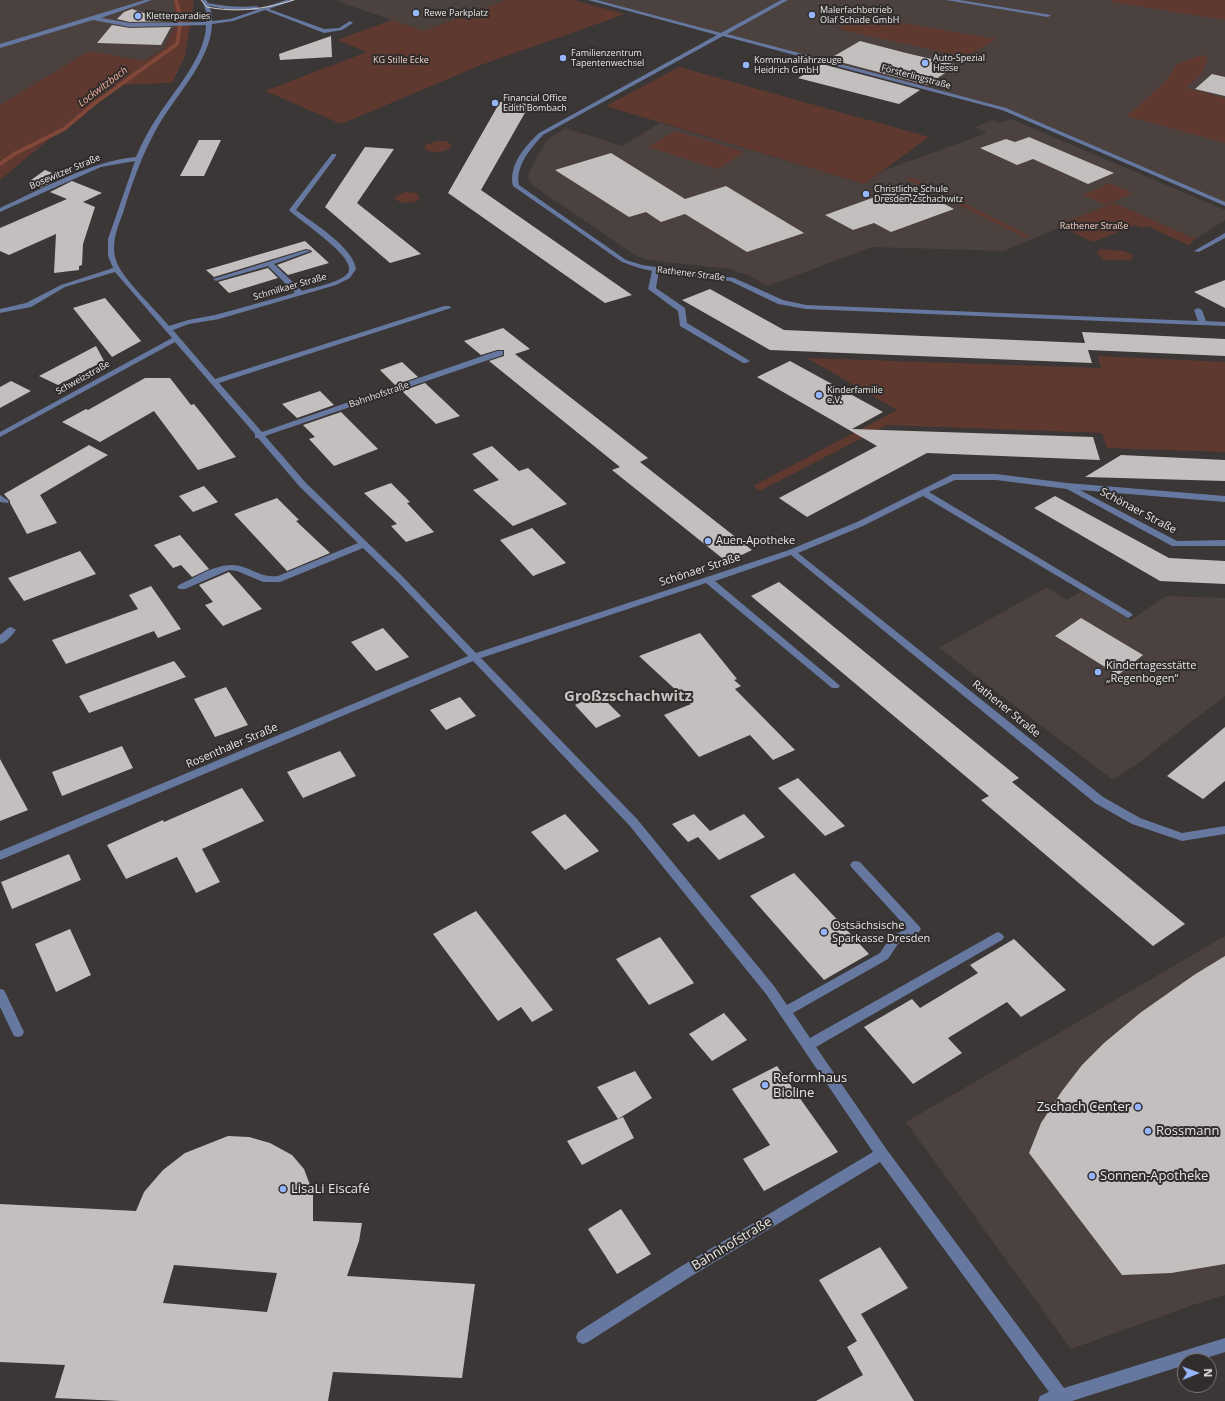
<!DOCTYPE html>
<meta charset="utf-8">
<style>
body{margin:0}
#map{position:relative;width:1225px;height:1401px;overflow:hidden;background:#3a3736;font-family:"Open Sans",sans-serif}
canvas{display:block}
.north{position:absolute;left:1177px;top:1353px;width:40px;height:40px;box-sizing:border-box;background:#302d2c;border:1px solid #7a7777;border-radius:50%;rotate:89deg;font-size:11px;font-weight:700;line-height:16px;text-align:center;color:#e9e7e7}
.north::after{content:'';display:block;margin:auto;width:14px;height:18px;background:#95b6fd;clip-path:polygon(50% 0,100% 100%,50% 72%,0 100%)}
</style>
<div id="map">
<canvas width="1225" height="1401"></canvas>
<div class="north">N</div>
</div>
<script>
const ctx = document.querySelector('canvas').getContext('2d');
ctx.lineJoin = 'round';
function paint(path, color) { ctx.fillStyle = color; ctx.fill(path, 'evenodd'); }
function stroke(path, color, width, dash) { ctx.strokeStyle = color; ctx.lineWidth = width; ctx.lineCap = dash ? 'butt' : 'round'; ctx.setLineDash(dash || []); ctx.stroke(path); }
function write(font, color, halo, rows, align = 'center') {
  ctx.font = font + ' "Open Sans",sans-serif'; ctx.lineWidth = 4; ctx.setLineDash([]); ctx.textBaseline = 'middle'; ctx.strokeStyle = halo; ctx.fillStyle = color; for (const [text, x, y, turn = 0] of rows) {
    ctx.save(); ctx.translate(x, y); ctx.rotate((+turn || 0) * Math.PI / 180); ctx.textAlign = isNaN(turn) ? turn : align; if (halo) ctx.strokeText(text, 0, 0); ctx.fillText(text, 0, 0); ctx.restore();
  }
}
const built = new Path2D(`
 M0 0H174V28L163 49 144 61 89 51 0 105Z
 M334 0H506L424 31Z
 M597 0H1225V203L1004 109 723 35Z
 M1011 119 1225 210V220L1196 239 1114 203 1057 225 1061 227 1004 251 872 247 768 286 750 276 729 269 648 260 636 256 531 184 528 179 529 173 544 144 549 139 565 128 622 146 660 123 864 184 885 170 987 133 975 127 993 120 999 123Z
 M1047 587 1067 600 1082 591 1131 620 1166 596 1225 598V696L1137 764 1113 780 939 648Z
 M1225 936V1295L1193 1305 1071 1349 906 1122Z`);
const green = new Path2D(`
 M174 0H192L194 3 185 56 172 83 114 85 0 180V105L89 51 144 61 163 49 174 28Z
 M506 0H573L625 14 481 65 341 124 265 91 367 52 337 40 392 20 424 31Z
 M1113 0H1225V20L1112 2Z
 M862 16 996 39 966 57 837 29Z
 M1201 55 1208 57 1203 72 1186 88 1225 98V143L1127 116 1166 81 1177 64Z
 M679 67 929 137 864 184 606 106Z
 M675 131 744 152 718 169 648 147Z
 M438 141H446L451 144V147C444 153 433 154 425 149V147L427 144Z
 M911 177 1030 236 1026 238 906 179Z
 M1110 183 1133 193 1106 205 1083 195Z
 M405 192 417 193 420 198C414 204 404 204 396 200V196Z
 M1114 203 1196 239 1188 245 1147 226 1142 228 1135 225 1093 242 1057 225Z
 M1101 249 1124 251 1132 254 1133 258 1129 260H1104L1096 252Z
 M1098 356 1225 362V452L1107 448 1102 433 887 425 760 491 753 486 897 410 807 358 1101 368Z`);
const stream = new Path2D(`
 M0 164 16 153 64 129 95 103 177 44 181 20 176 0`);
const building = new Path2D(`
 M132 9 167 21 130 22 117 19 124 12Z
 M112 25 130 28 171 27 161 45 97 43Z
 M331 36 332 57 280 60 279 54Z
 M860 41 906 53 957 65 927 85 829 59Z
 M822 64 920 90 899 104 798 78Z
 M1212 74 1225 77V96L1195 89Z
 M500 102 530 104 481 190 632 295 605 303 448 193Z
 M1029 137 1076 157 1114 173 1088 184 1033 159 1017 165 980 148 1006 139 1015 142Z
 M199 140H221L204 176H180Z
 M365 147 394 149 357 203 421 254 390 263 325 207Z
 M611 153 685 199 726 186 804 233 747 252 685 214 661 222 646 212 629 217 555 170Z
 M45 170 62 177 40 188 27 183Z
 M72 181 102 193 83 202 95 207 83 244 82 265 79 266V270L54 273 56 234 9 255 0 251V228L67 199 50 192Z
 M908 185 954 209 891 232 874 223 853 230 825 215Z
 M305 241 329 263 288 275 277 265 312 252 311 250 306 249 214 277 206 270Z
 M268 268 278 278 229 293 218 282Z
 M1225 280V308L1194 292Z
 M710 289 784 330 1085 343 1082 332 1225 339V356L1088 350 1092 363 770 350 682 300Z
 M105 298 141 341 112 357 73 308Z
 M503 328 530 349 515 354 648 458 640 462 752 550 727 562 612 470 620 467 489 361 504 356V350H497L481 355 464 341Z
 M96 346 104 361 58 385 39 376Z
 M790 361 883 412 852 429 1093 437 1100 460 927 453 807 517 779 498 877 446 757 377Z
 M402 362 418 377 395 385 380 370Z
 M145 378H170L191 405 194 404 236 457 198 470 154 411 100 442 62 422 86 409 88 410Z
 M11 381 31 391 0 408V387Z
 M425 383 460 416 436 424 402 391Z
 M320 391 334 405 297 418 282 404Z
 M341 412 378 449 334 466 309 439 315 437 303 425Z
 M89 445 108 455 40 495 57 523 27 534 10 503V501L4 494Z
 M492 446 519 471 528 468 567 504 513 526 473 490 499 480 472 454Z
 M1121 455 1225 460V481L1085 477Z
 M391 483 410 502 407 503 434 532 406 542 391 526 397 524 364 493Z
 M204 486 218 502 193 512 179 496Z
 M1055 496 1169 558 1225 561V584L1160 581 1034 508Z
 M277 498 299 520 296 521 330 553 287 571 234 514Z
 M532 528 566 563 533 576 500 540Z
 M180 535 209 569 192 577 181 565 173 568 154 545Z
 M80 551 96 574 24 601 8 578Z
 M229 572 262 609 223 626 205 605 213 602 199 585Z
 M779 582 1019 778 1012 782 1185 924 1153 946 981 800 989 796 751 596Z
 M151 586 181 629 158 638 154 631 66 664 52 640 138 609 129 595Z
 M1081 618 1143 655 1118 675 1055 636Z
 M383 628 409 657 376 671 351 642Z
 M700 633 737 679 734 680 741 686 735 689 795 750 773 760 750 735 699 757 664 715 691 704 639 656Z
 M174 661 186 677 89 713 79 696Z
 M226 687 248 725 215 737 194 699Z
 M599 694 621 716 596 728 575 705Z
 M460 697 476 716 446 730 430 710Z
 M1225 727V781L1203 799 1167 776Z
 M122 746 133 768 62 796 52 772Z
 M340 751 356 776 303 798 287 772Z
 M0 759 28 810 0 821Z
 M798 778 845 826 825 836 778 788Z
 M242 788 264 821 202 849 220 882 196 893 177 857 126 879 107 845 163 820 164 822Z
 M565 814 599 851 565 870 531 832Z
 M694 814 710 831 744 814 765 837 719 860 698 837 688 842 672 824Z
 M69 854 81 880 12 909 1 882Z
 M794 873 869 954 824 980 750 896Z
 M476 911 553 1010 532 1022 521 1007 498 1021 433 934Z
 M70 929 91 975 56 992 35 944Z
 M660 937 694 983 649 1005 616 959Z
 M1014 939 1066 990 1021 1017 1007 1002 948 1038 962 1053 913 1084 864 1027 912 999 920 1008 978 973 970 965Z
 M1225 956V1264L1171 1273 1122 1275 1029 1153 1041 1123 1062 1091 1082 1065 1104 1043 1140 1013 1194 975Z
 M724 1013 747 1040 712 1061 689 1034Z
 M777 1066 838 1152 764 1191 743 1159 770 1145 732 1089Z
 M635 1071 652 1098 618 1119 597 1087Z
 M623 1117 634 1138 582 1165 567 1141Z
 M228 1136 249 1137 270 1143 292 1155 304 1169 313 1193V1221L362 1223 359 1241 347 1276 475 1284 462 1378 333 1372 328 1401H121L55 1398 65 1365 0 1362V1204L136 1211 144 1192 163 1170 185 1153ZM174 1265 277 1273 267 1312 163 1303Z
 M621 1209 651 1254 617 1274 588 1229Z
 M880 1247 908 1288 861 1314 914 1401H816L863 1375 847 1347 857 1341 819 1280Z`);
const minor = new Path2D(`
 M145 0H152L101 18 130 23 206 22 207 14 202 0H206L208 3C224 6 240 8 257 6L259 9 286 0H294L269 9 324 29 339 28 350 21 353 23 342 30 324 33 265 10 233 21 212 24C211 61 174 97 157 128 142 155 132 183 123 213 117 229 110 245 117 263 124 280 156 310 169 326L188 320 215 315 295 293 268 266 216 281 213 279 306 250 311 251 274 264 302 291C314 287 340 283 348 273 359 258 298 220 289 210L332 154H336V156L296 210C313 223 353 247 356 269L350 278 336 285 219 319 189 324 173 330 215 379 444 306H450L451 308 219 383 262 432 497 351H503V355L265 436 306 483 404 578 476 653 789 550 857 522 953 474H996L1067 483 1225 496V502L1080 490 1177 541 1225 540V546H1172L1067 489 996 480H955L929 492 1131 613 1133 615 1128 618 923 496 863 526 798 553 1103 797 1140 818 1182 833 1225 826V834L1182 841 1132 824 1095 803 791 555 715 581 838 684 840 686 838 688H832L706 583 481 658 637 819 774 986 787 1005 880 953 890 938 907 928 852 868 850 865 852 862 856 861 860 862 919 926 921 929 919 932 898 944 888 959 793 1013 810 1038 994 934 998 932 1002 934 1004 937 1002 940 816 1047 887 1150 1064 1388 1225 1338V1352L1197 1361H1185V1365L1072 1401H1038L1040 1396 1049 1392 880 1162 690 1277 588 1342 583 1344 578 1342 576 1337 578 1332 680 1267 873 1152 766 994 629 825 473 661 0 860V851L468 656 398 582 363 548 280 582H263L237 571 229 570 185 589H179L177 587 179 585C197 577 219 561 240 566 254 570 263 578 278 576L358 543 300 487 258 438H255V434L175 342 0 437V432L172 338 115 272 65 287 31 307 0 313V309L26 303 61 285 113 268 108 256V239L135 161 101 167 2 211 0 212V208C42 189 91 161 136 157 142 143 149 129 158 116 174 91 206 56 206 25L130 27 93 20 0 48V44ZM209 6 232 10H257L230 19 212 21V14Z
 M588 0H597L721 33 781 0H788L727 34 1006 108 1225 202V206L1223 205 1002 110 723 36 543 135C531 148 515 166 519 185L626 260 642 265 734 278 783 300 806 305 1198 321 1194 310 1198 308 1202 310 1206 321 1225 322V326L806 309 778 304 730 281 659 271 656 288 685 308 687 323 750 361 746 363H743L680 326 678 311 648 289 652 271 639 268 622 262 513 186C508 166 525 146 539 133L717 35Z
 M946 0H959L1051 15 1048 17Z
 M1225 233V238L1199 252 1194 251Z
 M0 495 9 501 8 503 0 502Z
 M11 627 16 630C12 635 6 643 0 644V635L8 628Z
 M0 989 4 990 6 994 24 1032 22 1036 18 1037 14 1036 12 1032 0 1007Z`);
const tram = new Path2D(`
 M201 0 207 7C237 13 265 9 294 0`);
const markers = [
 [416,13,4,"#95b6fd"],
 [812,15,4,"#95b6fd"],
 [138,16,4,"#95b6fd"],
 [563,58,4,"#95b6fd"],
 [925,63,4,"#95b6fd"],
 [746,65,4,"#95b6fd"],
 [495,103,4,"#95b6fd"],
 [866,194,4,"#95b6fd"],
 [819,395,4,"#95b6fd"],
 [708,541,4,"#95b6fd"],
 [1098,672,4,"#95b6fd"],
 [824,932,4,"#95b6fd"],
 [765,1085,4,"#95b6fd"],
 [1138,1107,4,"#95b6fd"],
 [1148,1131,4,"#95b6fd"],
 [1092,1176,4,"#95b6fd"],
 [283,1189,4,"#95b6fd"]
];
const farPoinames = [
 ["Malerfachbetrieb",820,10],
 ["Olaf Schade GmbH",820,20],
 ["Rewe Parkplatz",424,13],
 ["Kletterparadies",146,16],
 ["Familienzentrum",571,53],
 ["Tapentenwechsel",571,63],
 ["Auto-Spezial",933,58],
 ["Hesse",933,68],
 ["Kommunalfahrzeuge",754,60],
 ["Heidrich GmbH",754,70],
 ["Financial Office",503,98],
 ["Edith Bombach",503,108],
 ["Christliche Schule",874,189],
 ["Dresden-Zschachwitz",874,199],
 ["Kinderfamilie",827,390],
 ["e.V.",827,400]
];
const farParknames = [
 ["KG Stille Ecke",401,60],
 ["Rathener Straße",1094,226]
];
const farStreetnames = [
 ["Försterlingstraße",916,77,15],
 ["Bosewitzer Straße",65,172,-23],
 ["Rathener Straße",691,274,7],
 ["Schmilkaer Straße",290,287,-16],
 ["Schweizstraße",83,378,-29],
 ["Bahnhofstraße",379,395,-19]
];
const farWaternames = [
 ["Lockwitzbach",103,87,-37]
];
const streetNames = [
 ["Schönaer Straße",1138,511,28],
 ["Schönaer Straße",700,570,-18],
 ["Rathener Straße",1006,709,39],
 ["Rosenthaler Straße",232,746,-23]
];
const poiNames = [
 ["Auen-Apotheke",716,541],
 ["Kindertagesstätte",1106,666],
 ["„Regenbogen“",1106,679],
 ["Ostsächsische",832,926],
 ["Sparkasse Dresden",832,939]
];
const nearPoinames = [
 ["Reformhaus",773,1078],
 ["Bioline",773,1093],
 ["Zschach Center",1130,1107,"right"],
 ["Rossmann",1156,1131],
 ["Sonnen-Apotheke",1100,1176],
 ["LisaLi Eiscafé",291,1189]
];
const nearStreetnames = [
 ["Bahnhofstraße",732,1244,-31]
];
const districtNames = [
 ["Großzschachwitz",628,697]
];
paint(built, '#4b413f');
paint(green, '#5f3930');
stroke(stream, '#814739', 4);
paint(building, '#c2bfbe');
paint(minor, '#66789f');
stroke(tram, '#cecccc', 1);
for (const [x, y, r, color] of markers) { const dot = new Path2D(); dot.arc(x, y, r, 0, 2 * Math.PI); ctx.fillStyle = color; ctx.fill(dot); stroke(dot, '#302d2c', 1.5); }
write('9px', '#e9e7e7', '#302d2c', farPoinames, 'left');
write('9px', '#f3cdc3', '#302d2c', farParknames);
write('9px', '#e9e7e7', '#302d2c', farStreetnames);
write('italic 10px', '#f9b09d', '#302d2c', farWaternames);
write('11px', '#e9e7e7', '#302d2c', streetNames);
write('11px', '#e9e7e7', '#302d2c', poiNames, 'left');
write('13px', '#e9e7e7', '#302d2c', nearPoinames, 'left');
write('13px', '#e9e7e7', '#302d2c', nearStreetnames);
write('bold 15px', '#c6c3c2', '#302d2c', districtNames);
</script>
